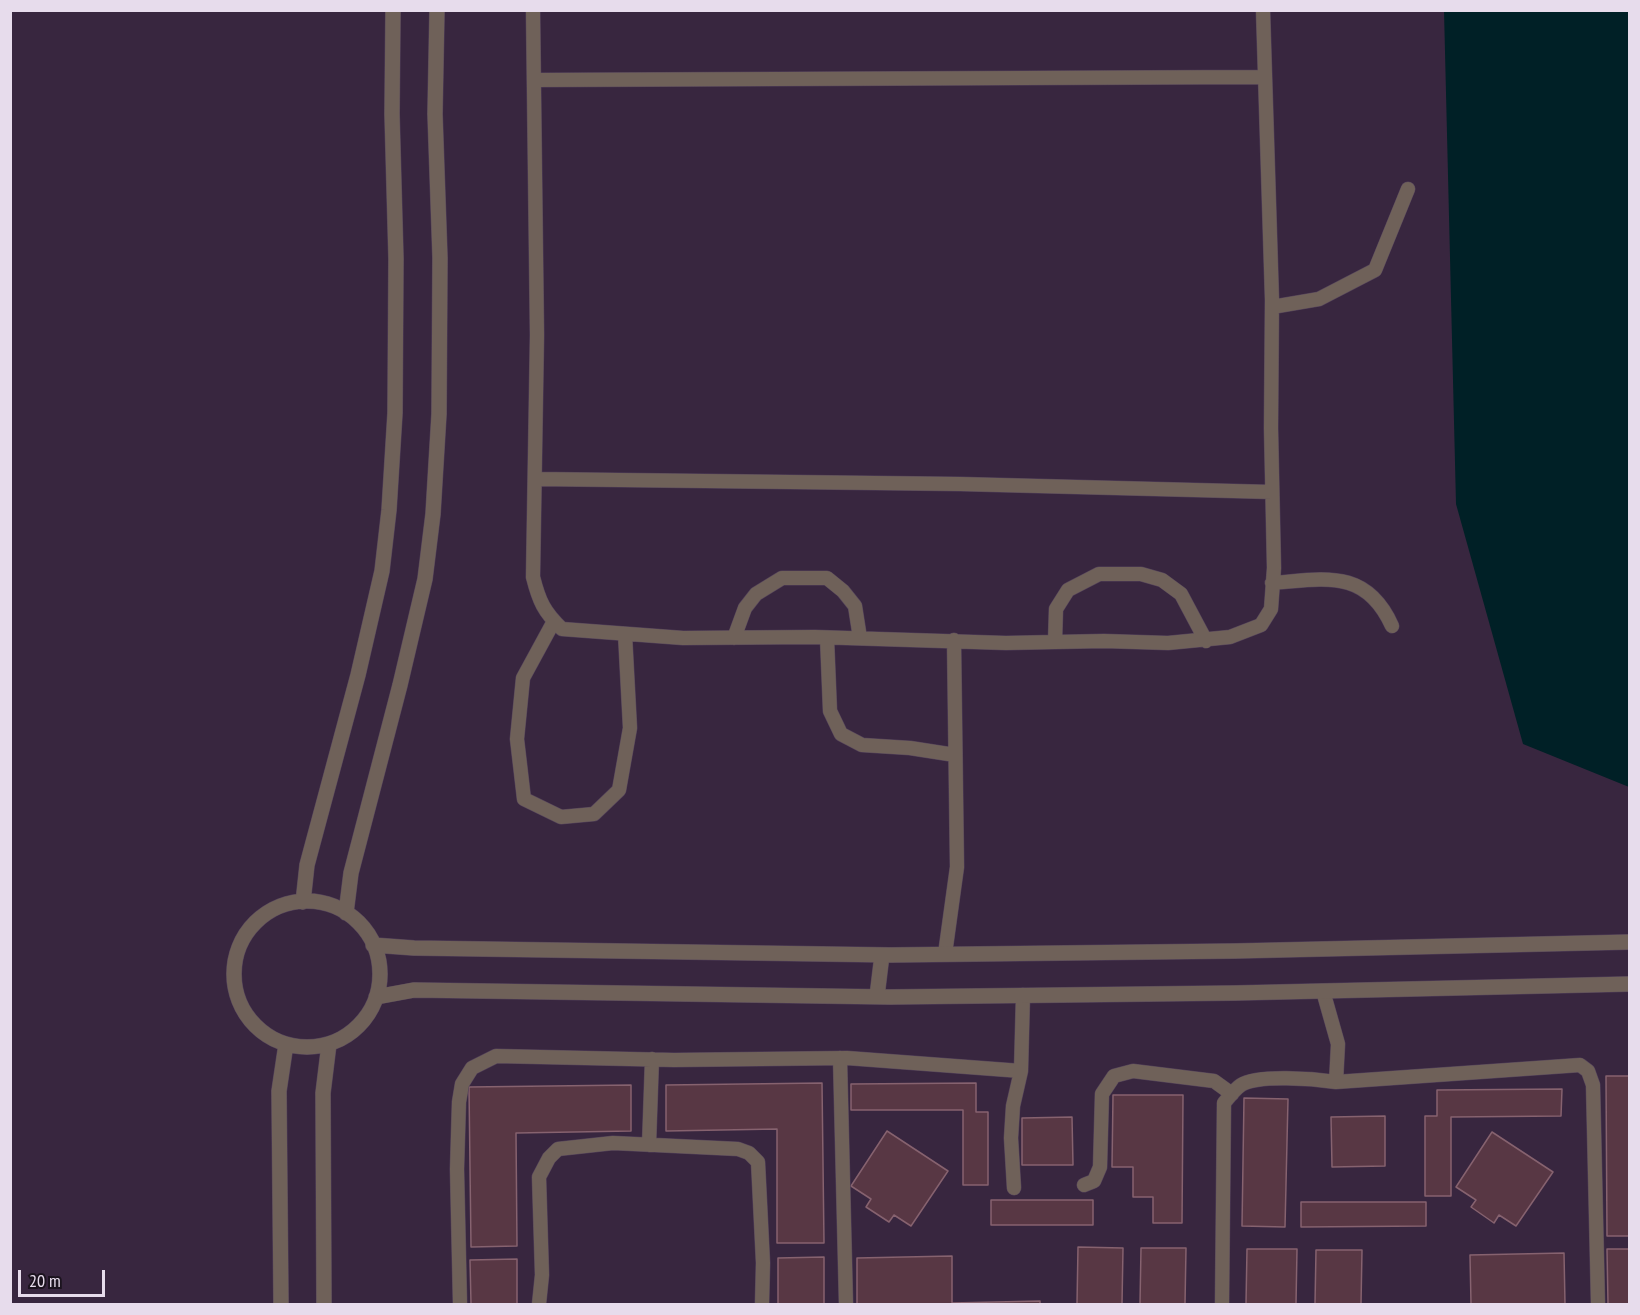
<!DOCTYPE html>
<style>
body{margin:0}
#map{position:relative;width:1640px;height:1315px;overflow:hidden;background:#38263f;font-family:"PT Sans Narrow",sans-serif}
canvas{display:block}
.frame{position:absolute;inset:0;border:12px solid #e7dcec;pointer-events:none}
.scale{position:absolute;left:18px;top:1270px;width:87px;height:27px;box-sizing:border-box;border:3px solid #e7dcec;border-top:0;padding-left:8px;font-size:18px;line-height:21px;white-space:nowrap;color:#e7dcec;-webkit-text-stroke:4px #1b131e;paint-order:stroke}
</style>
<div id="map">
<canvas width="1640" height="1315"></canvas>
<div class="frame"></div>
<div class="scale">20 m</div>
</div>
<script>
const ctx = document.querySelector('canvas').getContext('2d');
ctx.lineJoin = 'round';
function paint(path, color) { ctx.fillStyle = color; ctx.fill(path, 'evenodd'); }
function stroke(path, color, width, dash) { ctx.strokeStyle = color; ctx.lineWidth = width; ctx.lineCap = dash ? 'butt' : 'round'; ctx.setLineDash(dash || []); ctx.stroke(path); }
const water = new Path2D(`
 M1444 11H1629V787L1523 744 1456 504Z`);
const building = new Path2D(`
 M1606 1076H1630V1236H1607Z
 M822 1083 824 1243H777V1129L666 1131V1085Z
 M976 1083V1112H988V1185H963V1110H851V1084Z
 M631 1085V1131L516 1133 517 1246 471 1247 469 1087Z
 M1562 1089 1561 1116 1451 1117V1196H1425V1116H1437V1090Z
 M1113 1095H1183L1182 1223H1153V1197H1133V1167H1112Z
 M1244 1098 1288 1099 1285 1227 1242 1226Z
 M1385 1116V1166L1332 1167 1331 1117Z
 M1072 1117 1073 1165H1022V1118Z
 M887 1131 948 1171 911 1226 894 1215 889 1222 866 1207 871 1199 851 1186Z
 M1492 1132 1553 1172 1516 1226 1499 1215 1494 1223 1471 1207 1476 1200 1456 1187Z
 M991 1200H1093V1225H991Z
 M1301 1202H1426V1226L1301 1227Z
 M1078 1247 1123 1248 1122 1304H1077Z
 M1141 1248H1186L1185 1304H1140Z
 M1247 1249H1297L1296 1304H1246Z
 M1607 1249H1630V1304H1608Z
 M1316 1250H1362L1361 1304H1315Z
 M1564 1253 1565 1304H1448H1471L1470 1255Z
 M952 1256V1303L1040 1301V1304H857V1258Z
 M824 1257V1304H778V1258Z
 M517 1259V1304H471L470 1260Z`);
const service = new Path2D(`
 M533 10 537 335 533 577C539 601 544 612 562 629L683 638 815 637 1006 643 1104 641 1168 643 1230 637 1261 625 1271 609 1274 568 1271 428 1272 300 1263 10
 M534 80 1264 77
 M1272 307 1319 299 1375 270 1408 189
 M535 479 960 484 1272 492
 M1272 583C1324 579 1366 568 1392 626
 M554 621 523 678 517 739 524 799 561 817 594 814 619 790 630 728 625 634
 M734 638 745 608 756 594 782 578H827L843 591 855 606 860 638
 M827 638 830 711 841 734 862 745 910 748 955 755
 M1055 642 1056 609 1068 590 1099 574H1141L1162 580 1181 594 1206 641
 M945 954 957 867 954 640
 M1323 991 1338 1044 1336 1082
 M840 1058 846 1304
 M649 1145 652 1059
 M1084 1185 1094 1181 1100 1167 1102 1094 1114 1076 1133 1071 1214 1081 1232 1094
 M1014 1188 1011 1138 1013 1106 1021 1071 1023 995
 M460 1304 457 1169 459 1102 462 1084 472 1068 496 1056 674 1060 847 1058 1021 1071
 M539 1304 542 1275 539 1177 549 1158 558 1149 613 1143 738 1149 749 1153 758 1162 763 1263 762 1304
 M1222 1304 1224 1103C1229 1097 1235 1089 1241 1085 1258 1074 1315 1079 1336 1082L1580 1065 1588 1071 1593 1085 1598 1304`);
const minor = new Path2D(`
 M234 974a73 73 0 1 1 146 0a73 73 0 1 1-146 0Z
 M303 902 307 865 358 675 382 571 389 510 395 413 396 259 392 114 393 10
 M346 913 351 873 400 685 425 579 433 514 439 414 440 258 435 114 437 10
 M373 945 414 948 891 955 1235 951 1630 942
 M877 996 882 955
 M376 997 414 990 890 997 1235 993 1630 984
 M281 1304 279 1091 286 1044
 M324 1304 323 1093 329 1044`);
paint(water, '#002026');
paint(building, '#583744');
stroke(building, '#86626f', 1.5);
stroke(service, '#54435b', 15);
stroke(minor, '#54435b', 16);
stroke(service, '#6f6159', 14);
stroke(minor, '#6f6159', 15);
</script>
